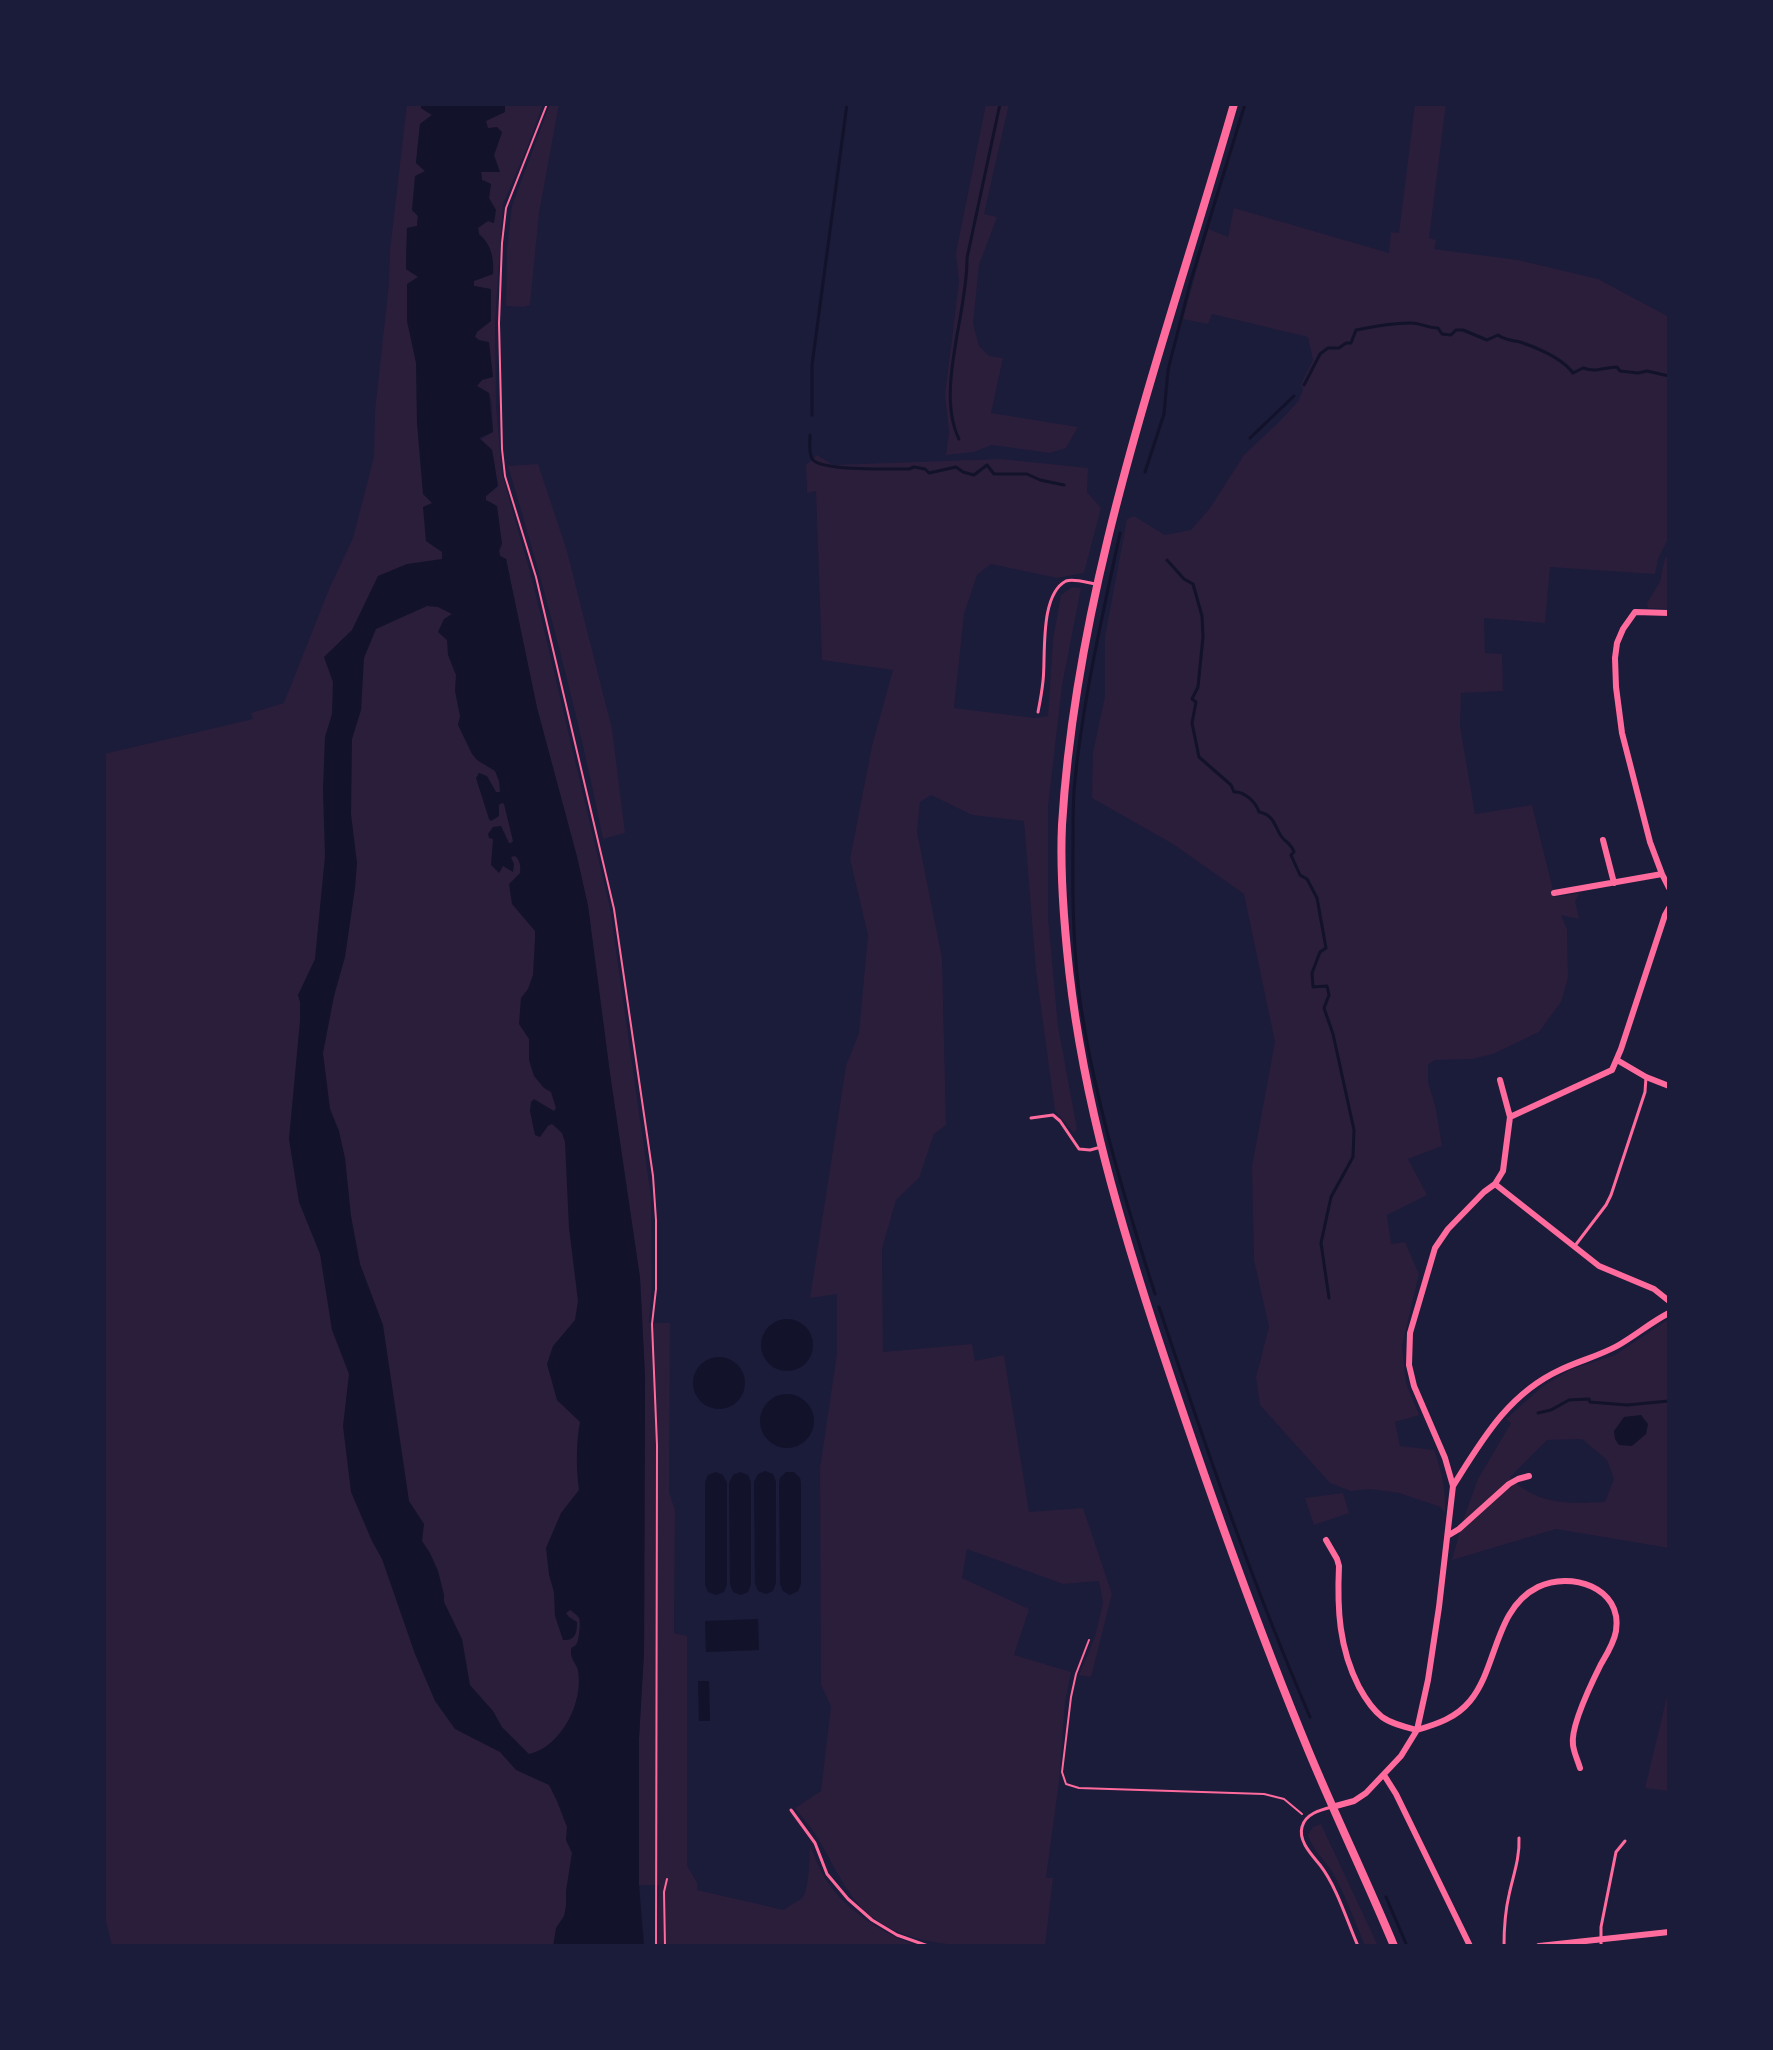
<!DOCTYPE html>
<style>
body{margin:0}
#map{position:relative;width:1773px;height:2050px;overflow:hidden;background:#1b1b3a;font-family:Montserrat,sans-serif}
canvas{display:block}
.frame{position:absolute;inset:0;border:106px solid #1b1b3a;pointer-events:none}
</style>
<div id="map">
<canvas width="1773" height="2050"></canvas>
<div class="frame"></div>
</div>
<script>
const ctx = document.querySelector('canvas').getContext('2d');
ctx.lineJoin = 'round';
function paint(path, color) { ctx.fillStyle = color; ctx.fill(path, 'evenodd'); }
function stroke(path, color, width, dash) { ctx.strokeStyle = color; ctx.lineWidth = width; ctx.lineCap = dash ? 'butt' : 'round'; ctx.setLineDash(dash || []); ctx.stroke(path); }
const green = new Path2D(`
 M407 104H422L421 108 432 115 420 124 416 163 425 171 412 210 418 216 417 226 407 228 406 269 419 277 585 1105V1946H112L104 1913V754L253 719 251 713 284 703 329 589 353 538 374 457 375 411 389 283 390 250Z
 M505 104H543L527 148 503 204 495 322 496 405 502 474 532 579 610 908 651 1197 652 1284 649 1323H670L669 1492 675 1510 674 1633 687 1636V1865L697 1883V1890L784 1910C791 1904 796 1903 801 1899 810 1892 809 1857 810 1846 814 1855 818 1866 823 1875 843 1909 882 1934 918 1946H657L659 1885H639V1738L644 1652 645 1377 640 1278 610 1074 588 906 577 857 537 708 506 559 500 556 492 503 486 501V496L498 486 492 450 481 439 493 432 492 403 489 393 476 386 482 380 479 340 475 337 491 290 474 286V280L493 274C494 258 491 244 479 234L478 227 488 221 493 223 489 198 491 184 482 180 481 172 494 155 502 132 487 128 485 120 504 112Z
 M550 104H559L539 213 530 305 524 307 506 306 507 249 512 206Z
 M986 104H1009L984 214 997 217 979 265 973 324 979 346 989 356 1003 358 991 413 1078 427 1066 448 1050 453 992 445 974 452 946 455 949 432 945 395 959 282 956 253Z
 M1415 104H1446L1429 238 1436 240 1434 249 1518 260 1598 279 1669 317V541H1667L1658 559 1655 574 1550 567 1545 623 1484 618 1485 653 1502 654 1503 691 1461 693 1460 726 1475 814 1532 805 1555 897 1580 893 1575 901 1579 919 1561 915 1567 929 1568 978 1561 1002 1539 1032 1493 1054 1472 1059 1435 1060 1428 1065V1082L1436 1109 1442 1146 1408 1159 1427 1195 1387 1215 1391 1244 1405 1242 1419 1274 1402 1346 1406 1383 1419 1415 1395 1422 1400 1446 1434 1450C1442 1472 1446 1490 1445 1513L1441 1507 1399 1493 1370 1489 1351 1491 1330 1483 1260 1405 1256 1377 1269 1327 1254 1260 1252 1166 1275 1042 1244 894 1173 844 1092 798 1093 753 1105 696V637L1127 519 1134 516 1165 535 1191 530 1210 508 1244 455 1280 421 1299 400 1303 390 1301 384 1313 360 1308 337 1212 314 1208 324 1183 319 1208 229 1228 237 1234 208 1389 253 1391 232 1399 233Z
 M817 455 833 465 1001 459 1088 468 1087 492 1101 508 1084 573 1057 578 991 564 977 575 964 614 954 708 1034 718 1048 716 1053 640 1061 595 1072 587 1081 588 1062 686 1048 807V917L1058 1026 1077 1129 1074 1133 1055 1111 1036 971 1024 821 972 815 931 795 920 802 917 832 942 958 946 1125 934 1134 919 1178 896 1200 882 1249 883 1352 972 1344 975 1361 1004 1355 1029 1512 1083 1508 1112 1594 1091 1677 1079 1675 1095 1637 1103 1603 1099 1581 1063 1584 967 1549 962 1578 1029 1609 1014 1655 1071 1672 1065 1702 1059 1782 1046 1878H1053L1045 1946C980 1946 894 1955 851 1895 838 1877 829 1856 817 1837 811 1827 802 1817 795 1808L821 1791 831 1706 821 1685 820 1468 837 1354V1294L810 1298 846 1066 859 1033 868 935 850 859 872 746 893 670 822 660 816 491 807 493 806 465Z
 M538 464 567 551 612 729 625 833 603 839C578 713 545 589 508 466Z
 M1669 551V609L1648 608 1647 603 1660 582 1664 562Z
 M1669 1319V1548L1556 1529 1452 1560 1463 1520 1478 1479 1511 1423 1506 1419 1544 1385 1572 1369 1615 1355ZM1582 1439 1607 1460 1614 1479 1605 1502C1571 1504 1535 1505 1510 1477L1547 1440Z
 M1343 1493 1349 1513 1314 1525 1305 1498Z
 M1669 1688V1791L1645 1788Z
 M1321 1824 1378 1946H1365C1355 1921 1346 1897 1333 1873 1325 1860 1313 1851 1308 1835L1313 1827Z`);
const water = new Path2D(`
 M422 104H505V112L486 121 488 128 497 127 502 132 494 155 500 172H481L482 180 491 184 489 198 496 210 494 223 488 221 478 228 479 234C491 244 494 258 493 274L474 281V286L491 289V321L477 332 475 337 479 340 489 342 493 377 482 380 477 386 489 393 493 432 479 438 492 450 498 486 486 496V500L497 506 502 544 499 551 500 556 506 559 537 708 577 857 588 906 610 1074 640 1278 645 1377 644 1652 639 1738V1885L644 1946H553L556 1928 564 1916 566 1906V1891L572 1853 566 1840 567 1827 557 1801 549 1785 516 1770 500 1752 455 1729 435 1701 415 1654 382 1559 372 1541 351 1492 343 1426 349 1374 332 1330 320 1254 299 1202 289 1139 300 1021V1002L298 995 315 959 325 856 323 789 325 737 332 714 333 682 324 657 352 630 378 576 407 564 442 559V552L426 541 423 507 432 503 423 494 417 423 416 363 407 321V284L418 277 406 269 407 228 417 226 418 216 412 210 415 176 425 171 416 163 420 124 432 115 421 108ZM427 606 438 607 452 614 444 619 438 632 447 640 448 655 456 675 455 691 460 716 458 725 472 754 477 760 495 771 499 781 500 792H496L487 776 479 773 476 778 489 819 491 821 499 816V805L502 803 504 804 513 841 511 843H509L501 826 493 827 488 834 489 838 493 839 491 865 499 873 503 866 513 872 514 864 511 857 515 856C520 860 521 867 520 873L509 884 512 904 535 931V939L533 975 528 989 521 998 519 1024 529 1039V1060L534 1076 544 1088 551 1092 556 1108 554 1111 534 1099 531 1102 530 1111 535 1135 540 1137 548 1126 552 1124 562 1133 565 1142 569 1228 578 1301 575 1320 553 1346 547 1364 557 1400 580 1422C576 1444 576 1467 579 1490L561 1513 546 1548 549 1575 554 1592 555 1616 563 1640C576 1641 577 1632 577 1622L569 1617 566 1613 570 1610C573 1612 578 1616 579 1618 581 1623 579 1638 577 1643 573 1650 571 1644 571 1653 571 1659 576 1664 578 1670 584 1702 561 1747 529 1754L502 1727 493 1711 470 1685 462 1639 444 1602V1595L438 1571 430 1553 422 1541 424 1524 409 1501 383 1325 360 1264 351 1216 345 1158 339 1131 330 1109 323 1053 334 996 345 957 355 888 357 863 351 814 352 739 361 710 364 658 376 629Z
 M761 1345a26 26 0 1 1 52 0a26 26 0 1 1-52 0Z
 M693 1383a26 26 0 1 1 52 0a26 26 0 1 1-52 0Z
 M760 1421a27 27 0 1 1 54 0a27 27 0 1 1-54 0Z
 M1641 1415 1648 1424 1646 1434 1632 1446 1619 1445 1615 1439 1614 1431 1624 1417Z
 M765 1471 773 1474 776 1482V1583L773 1591 766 1594 758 1591 755 1583 754 1482 758 1474Z
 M716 1472 723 1475 727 1483V1584L724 1592 716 1595 708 1592 705 1584V1483L708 1475Z
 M740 1472 748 1475 751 1483V1584L748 1592 741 1595 733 1592 730 1584 729 1483 733 1475Z
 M786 1472H794L800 1478 801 1483V1584L798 1591 790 1595 783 1591 780 1584 779 1483 780 1478Z
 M758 1619 759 1650 706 1652 705 1621Z
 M698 1681H709L710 1721H699Z`);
const stream = new Path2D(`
 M1304 385 1320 354 1328 348H1339L1346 343H1351L1356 330C1375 326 1392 323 1411 323 1420 323 1428 328 1438 328L1442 334 1451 335 1456 330H1463L1487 340 1498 335C1506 341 1514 340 1523 343 1540 349 1562 358 1573 373L1583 368C1598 373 1604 367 1617 367L1620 371 1638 373 1647 371 1669 376
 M812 415V365L847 104
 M810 435C810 442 808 454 813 460 823 471 892 469 909 469L914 467 925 469 929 473 956 467 963 472 974 475 987 465 994 474H1027L1040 480 1064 485
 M1250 438 1294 396
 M959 439C935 391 968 312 967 258L1000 104
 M1145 472 1164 414 1168 370 1191 280 1245 104
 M1120 533C1102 618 1082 703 1074 790 1073 808 1073 826 1073 844 1072 899 1073 953 1081 1007 1096 1105 1125 1200 1155 1294
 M1167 560 1184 579 1193 584 1202 616 1203 637 1198 687 1192 699 1196 702 1192 723 1199 757 1231 785 1234 792C1244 791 1256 802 1259 812 1274 815 1274 825 1281 836 1286 843 1291 843 1294 852L1291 855 1300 875 1307 879 1317 898 1326 948 1320 952 1312 973 1313 987 1327 986 1329 995 1324 1008 1333 1034 1354 1130 1353 1157 1331 1197 1321 1243 1329 1298
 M1159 1307C1205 1445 1252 1583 1310 1717
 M1538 1413 1551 1410 1569 1400 1589 1399 1590 1402 1627 1405 1669 1401
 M1386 1897 1407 1946`);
const path = new Path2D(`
 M547 104 506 208 502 243 499 323 502 449 505 476 536 577 614 909 653 1176 656 1220V1289L652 1324 657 1445 656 1946
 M1089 1640 1076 1674 1071 1697 1062 1772 1066 1784 1079 1788 1264 1794 1284 1799 1302 1814
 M665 1946 664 1892 667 1879`);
const service = new Path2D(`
 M1038 712C1040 702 1042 691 1043 681 1046 657 1039 595 1066 581 1074 578 1088 583 1096 584
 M1031 1118 1053 1115 1060 1121 1079 1149 1090 1150 1101 1147
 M1574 1247 1606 1205 1611 1195 1645 1092 1646 1077
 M1332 1807C1320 1810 1305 1814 1302 1827 1298 1841 1312 1855 1320 1865 1337 1887 1347 1921 1358 1946
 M791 1810 815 1843 827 1874 848 1899 872 1920 897 1935 928 1946
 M1504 1946C1504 1929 1505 1912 1509 1895 1513 1876 1520 1858 1519 1838
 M1601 1946V1927L1616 1852 1625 1841`);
const minor = new Path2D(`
 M1669 613 1635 612 1623 629 1617 643 1615 658 1616 687 1622 733 1650 842 1662 874 1669 888
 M1603 840 1614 883
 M1554 893 1662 874
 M1617 1060 1646 1077 1669 1086
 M1500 1080 1510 1117
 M1495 1184 1599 1266 1654 1289 1669 1301
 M1453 1486C1482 1440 1508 1394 1560 1370 1578 1361 1599 1356 1617 1346 1635 1336 1651 1322 1669 1313
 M1449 1535 1459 1529 1509 1484 1518 1479 1529 1476
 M1326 1540 1337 1559 1339 1566C1337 1609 1339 1648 1359 1687 1365 1698 1372 1709 1382 1717 1392 1724 1405 1727 1417 1730
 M1417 1730C1437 1724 1456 1718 1470 1701 1498 1667 1494 1609 1538 1587 1570 1571 1623 1587 1616 1631 1614 1643 1607 1654 1601 1664 1592 1682 1570 1726 1573 1745 1574 1753 1578 1761 1580 1768
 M1384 1775 1396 1794 1470 1946
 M1332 1807 1354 1801 1366 1793 1401 1756 1417 1730 1428 1680 1439 1607 1453 1486 1445 1458 1414 1386 1409 1365 1410 1333 1435 1248 1448 1229 1484 1192 1495 1184 1503 1171 1510 1117 1612 1070 1621 1049 1665 915 1669 908
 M1539 1946 1669 1932`);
const secondary = new Path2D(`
 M1234 104C1166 341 1077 577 1062 825 1060 867 1063 909 1067 950 1079 1079 1114 1203 1154 1326 1201 1469 1251 1612 1309 1752 1336 1817 1367 1881 1394 1946`);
paint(green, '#2a1e3b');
paint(water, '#12122b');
stroke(stream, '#12122b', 3);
stroke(path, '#ff6b9d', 2);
stroke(service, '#ff6b9d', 3);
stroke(minor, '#ff6b9d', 6);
stroke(secondary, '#ff6b9d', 8);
</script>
